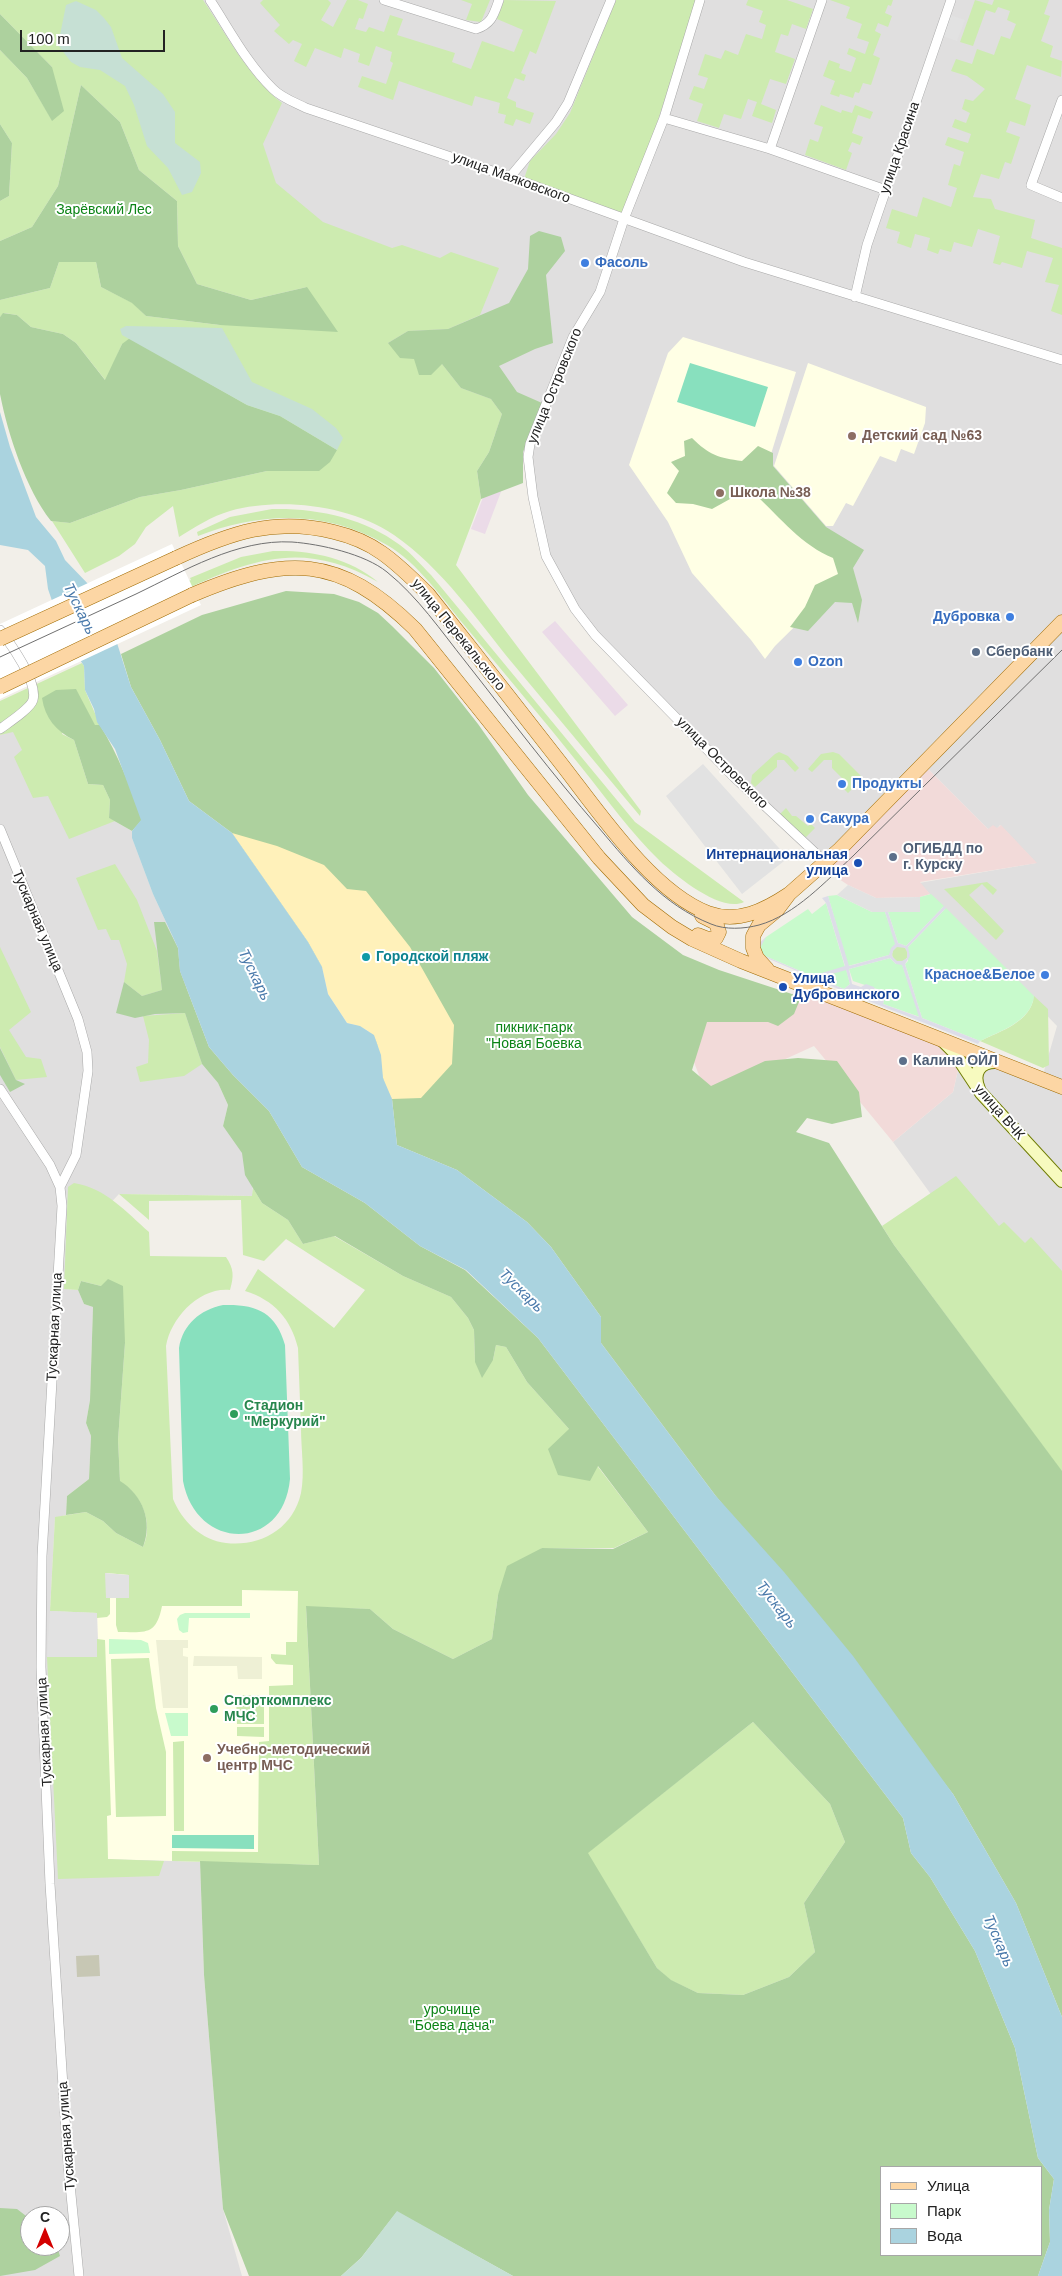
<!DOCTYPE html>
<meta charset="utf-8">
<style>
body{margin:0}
#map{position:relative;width:1062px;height:2276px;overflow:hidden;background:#f2efe9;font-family:Helvetica,sans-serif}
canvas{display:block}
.legend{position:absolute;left:880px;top:2166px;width:162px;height:90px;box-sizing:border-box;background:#fff;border:1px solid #a7a7a7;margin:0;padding:6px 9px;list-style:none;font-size:15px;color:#222}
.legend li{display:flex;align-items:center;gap:10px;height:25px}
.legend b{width:25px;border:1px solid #a7a7a7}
.north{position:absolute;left:20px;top:2206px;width:50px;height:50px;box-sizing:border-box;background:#fff;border:1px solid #a7a7a7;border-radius:50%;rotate:0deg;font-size:14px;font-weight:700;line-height:20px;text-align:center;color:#222}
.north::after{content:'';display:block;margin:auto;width:18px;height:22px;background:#d40000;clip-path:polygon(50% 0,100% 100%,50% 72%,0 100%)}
.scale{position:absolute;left:20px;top:30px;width:145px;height:22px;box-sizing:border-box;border:2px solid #222;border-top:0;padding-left:6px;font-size:15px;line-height:18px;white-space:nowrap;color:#222;-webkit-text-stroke:4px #fff;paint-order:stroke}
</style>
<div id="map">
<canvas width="1062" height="2276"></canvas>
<ul class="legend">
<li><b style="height:6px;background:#fcd6a4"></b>Улица</li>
<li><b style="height:14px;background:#c8facc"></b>Парк</li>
<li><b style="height:14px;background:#aad3df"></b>Вода</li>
</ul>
<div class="north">С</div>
<div class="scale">100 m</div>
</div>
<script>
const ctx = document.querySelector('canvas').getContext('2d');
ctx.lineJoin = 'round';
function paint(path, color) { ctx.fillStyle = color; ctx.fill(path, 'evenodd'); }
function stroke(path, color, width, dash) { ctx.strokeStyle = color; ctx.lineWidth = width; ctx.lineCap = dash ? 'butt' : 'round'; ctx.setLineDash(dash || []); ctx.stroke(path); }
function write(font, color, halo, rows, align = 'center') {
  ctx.font = font + ' Helvetica,sans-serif'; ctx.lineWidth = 4; ctx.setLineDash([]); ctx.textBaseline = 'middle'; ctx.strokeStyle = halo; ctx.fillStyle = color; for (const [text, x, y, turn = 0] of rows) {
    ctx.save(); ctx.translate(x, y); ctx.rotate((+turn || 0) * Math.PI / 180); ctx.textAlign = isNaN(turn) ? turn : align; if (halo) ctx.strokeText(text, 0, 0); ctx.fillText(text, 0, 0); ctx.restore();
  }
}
const residential = new Path2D(`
 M124 0H1062V1375L893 1142 953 1092 963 1048 1042 1078 1057 1026 919 883 1036 863 1000 825 997 829H988L927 768 824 868 591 637 563 595 538 525 529 455 384 364Z
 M13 731 109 818 132 831V838L153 894 178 948 202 1064 218 1083 228 1105 223 1126 251 1147 253 1196 119 1194 102 1212 64 1289 78 1290 84 1304 93 1307 90 1400 86 1423 91 1436 89 1479 67 1496 66 1515 55 1518 50 1611 97 1613 104 1859 200 1861 204 1975 223 2209 242 2276H0V735ZM30 2216H60V2246H30Z`);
const commercial = new Path2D(`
 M927 768 988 829 993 825 997 828 1001 825 1037 863 920 882 930 894 920 897 876 898 848 885 824 869Z
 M797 983 963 1048 953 1092 893 1142 814 1046 713 1092 702 1083 692 1057 706 1017 783 1016Z`);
const industrial = new Path2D(`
 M507 476 485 534 471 529 490 479Z
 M555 621 628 705 615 716 542 632Z`);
const education = new Path2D(`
 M683 337 796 372 768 464 846 576 775 646 765 659 751 640 692 573 668 522 629 465 668 353Z
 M808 363 926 407 925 423 914 454 901 449 896 462 880 456 853 506 846 503 833 526H826L774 466Z
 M96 1564 305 1583 316 1865 104 1859Z`);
const construction = new Path2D(`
 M99 1955 100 1976 77 1977 76 1956Z`);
const farmland = new Path2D(`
 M156 1640H188V1648H183V1656L188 1657V1708H163Z
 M194 1656 262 1657V1679H238L237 1666H193Z`);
const grass = new Path2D(`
 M0 0H203C227 35 248 77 282 103L263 144 276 183 323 222 392 248 402 245 440 258 451 252 499 268 480 315 448 329 408 331 388 343 414 359 442 364 461 388 491 399 502 414 489 452 477 471 481 499 456 565 641 811 640 816C598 766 556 715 514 665 478 621 442 568 394 535 350 505 280 497 230 511 212 516 195 527 179 537L173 506 146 527 135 544 119 556 85 573 52 521 70 523 140 497 181 490 267 471H319L122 344 106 381 76 343 63 334 31 327 17 315 4 313 0 317V300L50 288 59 262H96L101 287 133 303 146 316 220 325 307 287 251 300 197 284 178 246 177 201 139 170 120 122 81 85 58 186 32 227 0 241V201L9 196 12 143 0 124V50L27 78 52 120V67L0 14Z
 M263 0H328L331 3 321 20 333 27 347 0H358L368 4 363 19 359 18 355 29 366 32 369 27 384 32 390 15 403 19 397 35 455 53 452 62 471 69 482 41 514 52 523 30 497 19 504 0 556 1 536 54 530 51 521 73 526 75 524 81 515 78 507 98 516 102V107L534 113 530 124 516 119 513 126 504 123 506 115 498 113 500 103 475 96 472 106 399 81 393 100 358 87 362 76 386 84 393 63 390 61 392 52 376 46 369 66 358 62 360 54 344 48 341 58 315 48 306 67 294 61 302 44 293 40 289 44 274 31 280 25 260 3Z
 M461 0H490L481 22 466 20 472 4Z
 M616 0H697L658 120 624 214 524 179 530 161 556 134 570 113Z
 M748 0H787L813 9 806 29 792 24 788 36 781 34 775 52 795 59 786 84 770 79 761 104 776 110 772 123 752 116 757 102 748 99 741 119 724 114 719 128 697 121 703 104 689 99 694 86 704 89 708 78 698 75 705 54 721 59 725 50 738 55 746 34 762 39 766 25 759 22 763 11 746 5Z
 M830 0H893L891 6 888 5 885 13 892 16 888 27 878 23 875 31 881 34 873 55 880 58 871 85 863 83 859 93 855 92 853 98 840 94 839 97 830 94 835 81 823 76 829 60 840 64 839 68 851 72 856 58 847 54 849 48 865 54 869 42 857 38 862 24 846 18 850 7Z
 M975 0 992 5 994 0H1049L1044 14 1050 16 1041 41 1053 46 1050 57 1062 61 1061 77 1027 65 1015 99 1031 105 1025 126 1010 121 1006 132 1020 137 1011 164 1005 162 999 179 981 174 973 197 991 199 995 209 1035 220 1031 238 1062 248V315L1051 311 1059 285 1045 282 1053 258 1027 251 1022 268 1002 262 1000 265 993 263 1000 236 978 229 972 247 954 242 951 252 940 249 938 254 927 250 930 238 915 234 911 248 897 243 900 232 886 228 892 209 917 217 923 197 951 207 957 188 948 185 954 164 960 166 964 152 945 145 948 137 968 143 971 134 952 127 955 119 966 123 970 113 962 109 965 99 973 101 985 89 967 76 951 71 956 59 972 64 977 49 994 55 1001 36 1010 39 1016 24 1007 20 1010 11 998 7 995 13 986 10 973 46 960 42Z
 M821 105 841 113 842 110 852 113 855 105 873 112 870 119 858 115 852 133 863 137 860 145 852 142 848 151 852 153 846 170 805 155 810 139 818 142 823 127 814 124Z
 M272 509C317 508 364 518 400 545 412 554 421 565 431 575L635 822 744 902C721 913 676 876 660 861 631 833 607 799 582 768 544 720 504 673 465 626 442 598 418 563 387 545 327 510 261 511 198 536L197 532 230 517Z
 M273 551C310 550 348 557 378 582 305 540 254 558 184 590L181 584 191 580 190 578 241 557Z
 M82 663 84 666 85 690 100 725 95 726 75 689 62 734 74 740 88 784 103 785 110 800 109 818 115 821 69 839 48 796 33 798 14 757 22 750 13 732 0 735V701Z
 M779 752 788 756 799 768 795 772 784 760H777V767L755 787 751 783 752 775 775 754Z
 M833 752 839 754 863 778 848 793 843 788 847 783 832 768V760H824L812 772 808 769 821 754Z
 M786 808 792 816H796L808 826 811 824 815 828 805 838 780 814Z
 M115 864 137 900 157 951 162 990 142 996 124 982 127 964 119 940H111L106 929 98 930 76 878Z
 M987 882 997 890 993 895 982 884 969 895 1004 931 996 940 944 889Z
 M892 954a8 8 0 1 1 16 0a8 8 0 1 1-16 0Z
 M0 947 31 1012 9 1030 26 1057 41 1059 47 1077 16 1080 0 1047Z
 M1034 996 1048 1009 1049 1065 1043 1068 980 1041C1001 1031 1031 1022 1034 996Z
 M185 1013 202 1064 184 1076 140 1082 136 1067 148 1063 149 1040 143 1016Z
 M956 1176 999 1226 1004 1222 1025 1243 1031 1237 1062 1271V1472L894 1245 882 1226Z
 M74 1183C106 1188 126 1212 149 1232L150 1256 226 1257C234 1269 234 1276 230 1290 199 1287 171 1318 166 1346L173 1499C182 1521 201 1540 226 1543 260 1547 293 1529 301 1493 305 1473 301 1449 301 1428 300 1402 299 1375 298 1348 291 1319 274 1300 245 1291L258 1269 334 1328 365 1290 286 1239 264 1261 243 1255 241 1200 149 1201V1220L119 1194 252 1196 253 1188 262 1203 288 1220 303 1244 334 1236 403 1276 451 1297 468 1318 474 1330 475 1362 493 1360 496 1345 506 1347 527 1382 569 1429 648 1532 614 1548H542L498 1595 492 1639 453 1659 393 1629 370 1609 306 1607 319 1865 172 1861V1851L258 1852 259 1742 269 1741V1686L293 1685V1665L276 1664 271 1658V1654L286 1655V1642H297L298 1591 242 1590V1606H162C156 1636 146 1632 118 1632L116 1625V1598H129V1575L106 1573V1598H110V1614L107 1617 97 1618V1613L50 1611 55 1517 86 1512 103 1521 116 1533 143 1547C154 1524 142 1494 120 1482L118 1440 125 1343 101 1286 81 1281 78 1290 64 1289 68 1187Z
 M97 1639 105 1640 111 1815 107 1816 108 1859 164 1861 159 1876 58 1879 47 1657H97Z
 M149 1658 156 1708 166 1752V1816L116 1817 111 1659Z
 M236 1695H264V1724H237Z
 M753 1722 830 1804 845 1842 804 1903 815 1952 789 1977 743 1995 698 1993 670 1980 657 1968 587 1853Z
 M237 1727H264V1737L237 1736Z
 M184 1741V1831H174L173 1742Z`);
const forest = new Path2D(`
 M0 14 52 67 64 111 52 121 27 78 0 50Z
 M81 85 120 122 139 170 177 201 178 246 197 284 251 300 307 287 338 332 220 325 146 316 132 303 101 287 96 262H59L50 288 0 300V241L32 227 58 186Z
 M0 124 12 143 9 196 0 201Z
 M539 231 561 237 565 251 546 275 553 343 535 349 499 366 517 392 542 403 523 452V483L481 499 477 471 489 452 502 414 491 399 461 388 442 364 431 375H419L414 359 400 358 388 343 408 331 448 329 509 303 528 269 530 236Z
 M3 313 17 315 31 327 63 334 76 343 105 380 122 344 130 338 247 405 280 416 337 450 330 462 319 471H267L181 490 140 497 70 523 51 521C26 489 8 435 0 394 0 373 0 340 0 317Z
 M692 438C709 455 719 458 742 461L758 446 773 453V466L826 527 864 550 853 568 862 600 858 623 852 603 835 602 808 631 790 627 805 607 815 585 838 574 833 558C803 546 780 518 757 496L730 499 712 509 693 504 676 503 667 493 679 471 671 462 685 456 684 441Z
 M286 591 334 594 359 602 378 613 392 626 434 668 478 724 528 795 632 917 683 955 719 970 801 997 794 1014 778 1026 768 1022H707L692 1070 711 1086 765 1061 798 1058 837 1061 859 1092 862 1117 832 1124 807 1118 796 1132 829 1143 894 1245 1062 1471V2017L1016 1903 953 1794 715 1495 601 1343V1317L551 1247 527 1222 457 1170 397 1145 392 1099 383 1078 381 1055 374 1035 322 967 308 942 232 833 189 801 160 740 131 687 121 654 202 615Z
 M76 689 95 725H100C118 755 131 787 142 820L132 831 109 818 110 800 103 785 88 784 74 740C56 731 45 718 42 698L56 690Z
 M154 922H165L178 948 180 971 209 1047 233 1075 269 1111 302 1167 365 1203 420 1246 465 1270 538 1338 903 1818 911 1853 930 1877 975 1951 1015 2048 1038 2158 1054 2179 1049 2210 1050 2242 1038 2276H513L397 2212 361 2258 341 2276H249L223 2209 204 1975 200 1861 319 1865 306 1606 370 1609 393 1629 453 1659 492 1639 498 1595 507 1566 542 1548 613 1549 648 1532 598 1466 590 1481 558 1475 548 1449 569 1429 527 1382 506 1347 496 1345 493 1360 482 1378 475 1362 474 1330 468 1318 451 1297 403 1276 335 1236 303 1244 288 1220 262 1203 245 1175 242 1153 223 1126 228 1105 218 1083 202 1064 185 1013 155 1014 135 1018 116 1013 124 982 142 996 162 990ZM753 1722 830 1804 845 1842 804 1903 815 1952 789 1977 743 1995 698 1993 671 1980 657 1968 588 1853ZM881 2167H1041V2255H881Z
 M0 1048 16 1080 25 1084 10 1092 0 1075Z
 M108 1279 123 1286 125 1343 118 1440 120 1481C143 1495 153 1522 143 1547L116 1533 103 1521 86 1512 66 1515 67 1496 89 1479 91 1436 86 1423 90 1400 93 1307 84 1304 78 1290 81 1281 101 1286Z
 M0 2208 17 2209 30 2219V2246H57L60 2256 35 2270 0 2276Z`);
const wetland = new Path2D(`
 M76 1 96 10 104 18 111 27 122 58 163 94 175 112V143L200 162 201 173 192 192 182 195 168 168 147 146 134 105 125 86 100 70 80 67 71 62 58 45 66 5Z
 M126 326 222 328 252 382 312 409 336 428 343 438 337 450 280 416 247 405 122 335 120 329Z
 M397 2211 513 2276H341L361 2258Z`);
const sand = new Path2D(`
 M232 833 277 846 324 865 347 889 366 891 410 947 454 1025 452 1064 421 1098 392 1099C389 1093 385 1085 383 1078 376 1048 385 1031 347 1023L328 994 322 967 308 942Z`);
const park = new Path2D(`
 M931 894 944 906 906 946 898 943 888 912H920V897Z
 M837 895 872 912H885L896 944 889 955 848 966 828 896Z
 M826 903 845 967 812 976 765 956 761 952V944L766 937 808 909 812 914Z
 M946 908 1034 996C1031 1022 1000 1031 980 1041L922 1018 905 964 908 961V947Z
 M890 958 896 964H902L920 1017 883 1004 886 992 853 981 849 969Z
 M846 969 850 984 844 989 817 978Z
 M185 1613H250V1618H189L188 1632 183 1633 179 1630 177 1619 180 1615Z
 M109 1639 141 1640 148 1643 150 1653 109 1654Z
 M165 1713H188V1736H171Z`);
const pitch = new Path2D(`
 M690 363 768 387 755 427 677 402Z
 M223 1305C256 1304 276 1312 285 1345L290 1479C283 1553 196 1551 183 1481L179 1348C183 1324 200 1310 223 1305Z
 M172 1835H254V1849L172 1848Z`);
const parking = new Path2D(`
 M947 14 965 20 957 41 940 35Z
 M703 764 788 858 742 894 666 796Z
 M848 885 876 898 920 897V912H872L837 895Z
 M105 1573 129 1575V1598H106Z
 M50 1611 97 1613V1657H47Z`);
const plaza = new Path2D(`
 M828 896 849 966 889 955 891 948 895 944 885 912H888L898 943 906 946 944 906 946 908 908 947 910 956 905 964 922 1018 980 1041 978 1044 843 991 760 955 756 946 766 937 760 948 765 956 812 976 845 966 826 903 822 898ZM897 947 905 948 907 952V958L902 961H897L892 956 893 951ZM890 958 896 964 902 965 919 1017 883 1004 885 996 876 993 874 987 866 984 861 987 852 984 849 969ZM846 970 850 984 844 989 818 978Z`);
const water = new Path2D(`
 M0 412 10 447 36 517 56 541 65 560 91 587 110 621 131 687 160 740 189 801 232 833 308 942 322 967 328 994 347 1023 360 1026 374 1035 381 1055 383 1078 392 1099 397 1145 457 1170 527 1222 551 1247 601 1317V1343L715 1495 784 1572 853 1656 953 1794 1016 1903 1062 2017V2276H1038L1050 2242 1049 2210 1054 2179 1038 2158 1015 2048 975 1951 930 1877 911 1853 903 1818 538 1338 466 1270 420 1246 365 1203 302 1167 269 1111 233 1075 209 1047 180 971 178 948 153 894 132 838V831L141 820 115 749 97 722 94 709 85 690 84 666 63 633 48 589 45 566 28 550 0 545Z`);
const pier = new Path2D(`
 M172 544 201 605 0 699V624Z`);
const minor = new Path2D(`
 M210 0C229 29 247 64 273 89 282 98 294 102 306 108L510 177 744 262 1062 360
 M384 0 476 29C492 24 494 14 499 0
 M700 0 664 118 624 219 600 292 573 337 530 444 528 457 533 497 546 556 575 609 595 635 734 777 825 862
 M1062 100 1031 185 1062 198
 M664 118 770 149 886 190
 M770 149 822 0
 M510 177 556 122 568 103 611 0
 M855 297 867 245 951 0
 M0 630C11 644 38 682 33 700 30 709 8 723 0 729
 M0 829 78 1019 87 1052 88 1071 76 1155 60 1187
 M0 1089 50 1165 60 1187 62 1206 42 1556 41 1667 50 1884 68 2164 79 2276`);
const secondary = new Path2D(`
 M943 1041 954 1052 981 1093 1062 1181
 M979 1089C972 1073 980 1061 997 1062`);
const primary = new Path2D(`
 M176 558C230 533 274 517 334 532 351 536 368 543 382 553 399 565 413 579 428 594 471 648 514 703 556 757 595 806 650 891 708 913 738 924 765 910 789 894
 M192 595C286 555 339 554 415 629L599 858 643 905 672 927 692 939 741 961 1062 1087
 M698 935 708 939 716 938 719 932 716 923 702 916
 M767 969 757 958 753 948V936L759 925 777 910 789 894 840 849 1062 622`);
const tram = new Path2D(`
 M0 657C45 636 91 615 136 594 184 571 237 539 292 542 320 544 365 554 387 572 418 597 441 631 465 661 509 717 552 774 599 828 631 866 663 905 711 924 725 930 744 929 759 925 795 915 826 881 853 856L1062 650`);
const primaryBridge = new Path2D(`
 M0 639 176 558
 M0 687 192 595`);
const markers = [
 [585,263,5,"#3f7fe0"],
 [852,436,5,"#8d6e63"],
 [720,493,5,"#8d6e63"],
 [1010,617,5,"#3f7fe0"],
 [976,652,5,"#5c6f8a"],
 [798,662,5,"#3f7fe0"],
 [842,784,5,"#3f7fe0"],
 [810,819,5,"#3f7fe0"],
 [893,857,5,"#5c6f8a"],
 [858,863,5,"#1a4fb4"],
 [366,957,5,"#0f9aa8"],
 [1045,975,5,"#3f7fe0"],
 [783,987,5,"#1a4fb4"],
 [903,1061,5,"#5c6f8a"],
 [234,1414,5,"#2e9e5b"],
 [214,1709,5,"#2e9e5b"],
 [207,1758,5,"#8d6e63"]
];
const streetNames = [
 ["улица Красина",900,148,-71],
 ["улица Маяковского",511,178,20],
 ["улица Островского",555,386,-68],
 ["улица Перекальского",458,635,51],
 ["улица Островского",722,763,45],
 ["Тускарная улица",37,921,67],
 ["улица ВЧК",999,1112,49],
 ["Тускарная улица",55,1327,-87],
 ["Тускарная улица",45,1732,-93],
 ["Тускарная улица",67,2136,-94]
];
const parkNames = [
 ["Зарёвский Лес",104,210],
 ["пикник-парк",534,1028],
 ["\"Новая Боевка",534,1044],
 ["урочище",452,2010],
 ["\"Боева дача\"",452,2026]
];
const shopNames = [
 ["Фасоль",595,263],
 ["Дубровка",1000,617,"right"],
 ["Ozon",808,662],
 ["Продукты",852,784],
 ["Сакура",820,819],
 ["Красное&Белое",1035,975,"right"]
];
const educationNames = [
 ["Детский сад №63",862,436],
 ["Школа №38",730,493],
 ["Учебно-методический",217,1750],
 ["центр МЧС",217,1766]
];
const serviceNames = [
 ["Сбербанк",986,652],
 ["ОГИБДД по",903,849],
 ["г. Курску",903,865],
 ["Калина ОЙЛ",913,1061]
];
const transitNames = [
 ["Интернациональная",848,855],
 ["улица",848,871],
 ["Улица",793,979,"left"],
 ["Дубровинского",793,995,"left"]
];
const cultureNames = [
 ["Городской пляж",376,957]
];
const leisureNames = [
 ["Стадион",244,1406],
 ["\"Меркурий\"",244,1422],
 ["Спорткомплекс",224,1701],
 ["МЧС",224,1717]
];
const waterNames = [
 ["Тускарь",79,609,64],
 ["Тускарь",254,975,64],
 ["Тускарь",521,1291,44],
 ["Тускарь",776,1605,52],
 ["Тускарь",998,1941,67]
];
paint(residential, '#e0dfdf');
paint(commercial, '#f2dad9');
paint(industrial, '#ebdbe8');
paint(education, '#ffffe5');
paint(construction, '#c7c7b4');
paint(farmland, '#eef0d5');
paint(grass, '#cdebb0');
paint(forest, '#add19e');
paint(wetland, '#c6e0d4');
paint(sand, '#fff1ba');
paint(park, '#c8facc');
paint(pitch, '#88e0be');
paint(parking, '#e2e2e2');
paint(plaza, '#dddde8');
paint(water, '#aad3df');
paint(pier, '#fff');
stroke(minor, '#a9a9a9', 10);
stroke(secondary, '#707d05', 14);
stroke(primary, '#a06b00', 15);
stroke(minor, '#fff', 9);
stroke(secondary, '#f7fabf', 12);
stroke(primary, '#fcd6a4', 14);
stroke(tram, '#707070', 1);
stroke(primaryBridge, '#a06b00', 15, []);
stroke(primaryBridge, '#fcd6a4', 14);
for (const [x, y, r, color] of markers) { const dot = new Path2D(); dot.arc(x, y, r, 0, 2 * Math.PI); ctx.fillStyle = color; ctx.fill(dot); stroke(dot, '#fff', 2); }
write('14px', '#222', '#fff', streetNames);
write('14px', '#0c8416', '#fff', parkNames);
write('bold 14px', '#366cbe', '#fff', shopNames, 'left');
write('bold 14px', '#785e54', '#fff', educationNames, 'left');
write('bold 14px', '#4e5e75', '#fff', serviceNames, 'left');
write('bold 14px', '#164399', '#fff', transitNames, 'right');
write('bold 14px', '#0d838f', '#fff', cultureNames, 'left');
write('bold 14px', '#27864d', '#fff', leisureNames, 'left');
write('italic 15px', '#4a7aab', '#fff', waterNames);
</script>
